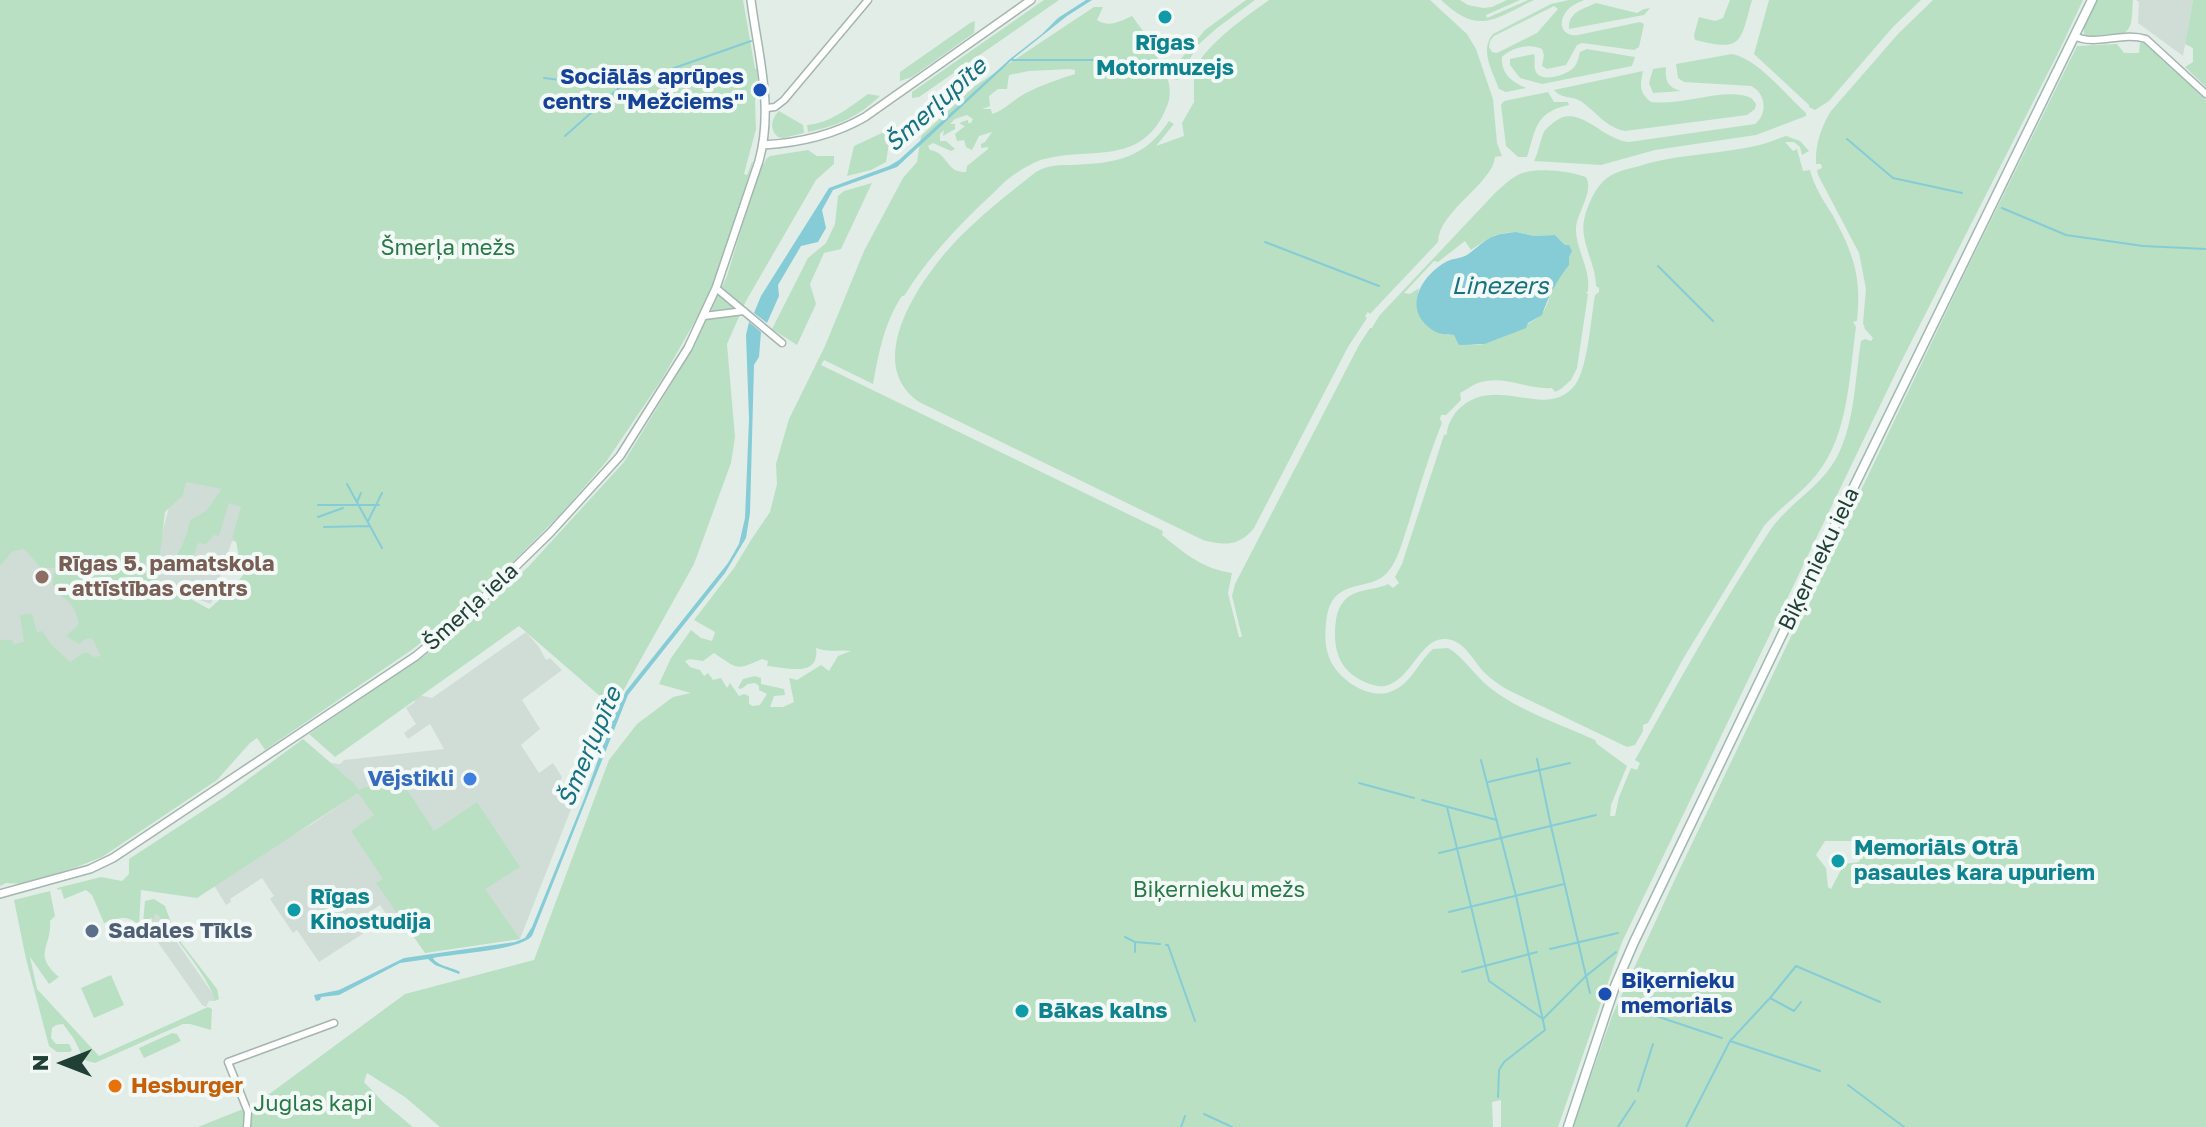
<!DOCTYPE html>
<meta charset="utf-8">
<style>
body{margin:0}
#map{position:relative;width:2206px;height:1127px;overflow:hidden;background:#e2ede8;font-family:"Golos Text",sans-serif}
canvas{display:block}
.north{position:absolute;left:24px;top:1023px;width:80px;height:80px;-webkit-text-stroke:6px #f3f9f6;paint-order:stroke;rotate:270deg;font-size:22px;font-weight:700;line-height:32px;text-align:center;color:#204036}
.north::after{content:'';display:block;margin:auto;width:28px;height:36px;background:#204036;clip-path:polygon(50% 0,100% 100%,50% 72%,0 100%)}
</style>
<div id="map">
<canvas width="2206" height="1127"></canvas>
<div class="north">N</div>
</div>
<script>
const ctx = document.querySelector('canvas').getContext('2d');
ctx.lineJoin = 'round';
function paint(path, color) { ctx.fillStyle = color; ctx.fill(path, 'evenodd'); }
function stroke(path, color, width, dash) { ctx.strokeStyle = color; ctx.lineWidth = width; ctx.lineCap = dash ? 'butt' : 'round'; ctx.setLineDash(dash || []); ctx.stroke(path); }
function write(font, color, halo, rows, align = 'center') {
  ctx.font = font + ' "Golos Text",sans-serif'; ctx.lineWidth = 8; ctx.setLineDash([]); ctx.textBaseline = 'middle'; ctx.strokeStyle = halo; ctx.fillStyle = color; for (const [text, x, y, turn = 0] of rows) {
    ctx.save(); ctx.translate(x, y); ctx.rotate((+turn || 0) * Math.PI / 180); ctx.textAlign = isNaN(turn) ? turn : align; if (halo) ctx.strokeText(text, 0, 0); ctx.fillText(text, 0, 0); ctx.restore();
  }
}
const built = new Path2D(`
 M2136 0H2193L2183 56 2138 23 2139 2Z
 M177 476 286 505 273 551 232 541 211 604 191 597 188 600 150 580Z
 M69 492 109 667 0 655V502Z
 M526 632 539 647 546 660 550 658 562 670 522 700 540 729 521 745 539 773 553 763 562 777 557 790 575 799 520 939 463 946 425 934 399 933 380 905 356 921 364 933 319 962 297 930 293 933 270 899 274 896 262 878 230 899 231 902 226 905 212 882 312 824 359 792 353 782 331 763 340 764 344 760 444 749 430 724 408 739 404 733 416 724 406 708 415 702 409 693 432 698Z
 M154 914 158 915 215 997V1001H209L206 1007 202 1005 145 924V921H151Z`);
const green = new Path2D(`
 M0 0H743L755 69H757L758 82 755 83 756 90 759 92 755 101 756 129 744 174 747 175 752 162H753L714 288 662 379 606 462 560 515 483 592 413 649 265 750 257 738 250 743 217 780 102 857 74 868 24 884 6 883 0 886V640H12L14 644 24 642 20 615 32 614 37 632 42 631 51 644 70 662 83 653H88L94 657 101 656 92 638 86 639 79 644 66 636 79 624C77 617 76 611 72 606 59 589 48 596 55 568H41L24 549 13 551 0 566ZM186 482 222 489 206 511 190 520C187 536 181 552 169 565L187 574 198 543 206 544 214 535 219 536 229 503 241 507 232 538 236 541 239 558 249 567 233 588 209 609 157 580 165 512 183 495Z
 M1044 0H1059L919 97 912 98V92Z
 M1246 0H1255L1217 28 1198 45 1178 80 1173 79 1170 72 1205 30Z
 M1269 0H1430L1467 34 1476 49 1493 99 1497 143 1502 156 1495 157C1493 183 1438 212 1438 242L1370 314 1368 312 1365 316 1367 318 1348 347 1254 528C1240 546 1224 546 1203 540L919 402C857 359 931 263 969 228 990 208 1013 190 1036 172 1047 165 1059 165 1072 165 1116 163 1144 159 1169 121L1174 124 1156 146 1184 136 1182 123 1194 102V74L1192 71C1212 40 1240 21 1269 0Z
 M1441 0H1460L1468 5 1483 8 1492 7 1507 0H1520L1486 15 1487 18 1528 0H1534C1494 19 1479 36 1441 0Z
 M1569 0H1584C1577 3 1570 6 1566 12 1557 24 1563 37 1578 35L1640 22 1644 24 1639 47 1634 50 1582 43 1577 45 1566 65 1547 69 1542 66 1544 55 1542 49C1530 43 1512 47 1502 57 1501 74 1512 82 1526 88L1506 92 1499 89C1493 72 1479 50 1493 34L1551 4ZM1554 6 1558 9 1537 33 1497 53 1492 52 1489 47 1490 41 1494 36Z
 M1730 0H1752C1740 43 1743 52 1695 40L1694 35 1699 17 1715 21 1723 18Z
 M1769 0H1921L1893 27 1829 101 1815 110 1809 107V105L1754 54Z
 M1933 0H2083L2060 49 1901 362 1622 942 1558 1127H1501V1100L1492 1102 1493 1127H440L405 1097 367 1073 364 1082 384 1103 413 1127H250L253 1106 405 994 534 960 609 760 637 724 673 697 691 693 659 684 671 658 691 630 701 638 712 641 715 632 694 620 734 568 751 540 770 512 777 484 776 464 789 419 825 346 864 251 903 178 917 162 921 136 975 86 1094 7H1103L1097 20C1109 28 1121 21 1132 16L1149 39 1158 57 1155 63 1143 68 1149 78 1166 74C1172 91 1171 99 1163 115 1138 164 1092 148 1049 158 1037 160 1025 167 1015 174 1005 180 997 190 988 198 956 228 927 259 904 296H902C884 323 879 352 873 384L824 360 821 365 1163 531 1162 535C1184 553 1203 569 1232 573L1228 593 1239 637H1242L1232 596 1235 584 1359 345 1370 328H1372L1379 316 1496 192C1503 186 1509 180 1516 176 1533 166 1569 171 1586 177 1594 191 1578 211 1576 227 1575 249 1591 268 1588 291L1586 293 1588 294 1577 368 1571 380 1561 389 1555 392 1552 388C1528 390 1503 374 1478 383 1472 385 1466 390 1460 393L1461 400 1446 415H1441L1440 419 1442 423C1429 455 1419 489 1409 522 1403 538 1399 560 1387 573 1371 591 1337 578 1328 611 1325 623 1324 643 1328 654 1334 677 1367 700 1390 692 1412 684 1417 663 1433 649L1448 648C1464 657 1474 675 1489 687 1519 711 1560 724 1595 740L1597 744 1627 766 1611 805 1610 816H1615L1619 797 1631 768 1637 770 1640 763 1635 760C1678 683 1720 606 1769 532 1788 503 1821 488 1838 455 1855 421 1855 378 1861 341L1865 339 1871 341 1873 338 1865 329 1863 323 1866 289 1859 253 1818 175 1817 170 1822 168 1821 164H1816C1815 145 1821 127 1831 111L1898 34ZM1070 69 1075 70V74C1058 79 1042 85 1026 93 1014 99 1005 110 992 114L991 109H982L990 106 989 96 998 89H1007L1009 75 1029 71ZM967 115 973 119 971 123H968V120L961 122 960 124 965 126 955 134 957 141 964 140 966 147 972 150 979 136 992 132 985 142 981 144V148L988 147V149L967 166 966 172C945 173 949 153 930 150L928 146 933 143 951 151 955 149 946 141H940V134L944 130 943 136 955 129V124H950L955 119ZM1516 232 1534 236 1555 235 1565 245C1559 268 1554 290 1544 311 1539 321 1489 346 1477 345 1469 345 1460 340 1454 335 1450 334 1445 335 1441 333 1419 325 1415 308 1419 288L1410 294 1404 293 1434 261 1438 262 1465 241 1471 250C1489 238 1494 233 1516 232ZM816 648C829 653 838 649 851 651L838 656 829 671 821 665 797 680 789 678 794 702 783 707H770L774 696 785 695 784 689 761 684V678L755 676 743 679 738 688 741 689 748 684 755 683 759 686V690L767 694 760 705 753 706 749 704V696L744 694 739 696 730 683 727 688 721 678 713 680 708 673 704 676 700 670 690 667 685 661 690 659 703 661 714 653C738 669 735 671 762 659L768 661 767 666C785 667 820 679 816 648Z
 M2097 0H2133C2132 8 2133 21 2129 28 2123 40 2094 38 2084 34V26Z
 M2193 0H2206V87L2185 67 2193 62V48L2185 44Z
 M1596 3 1637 13 1644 9 1650 8 1644 15 1569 29C1568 12 1583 9 1596 3Z
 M975 21 974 33 912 77 900 81V72L970 23Z
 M2140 43H2146L2206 100V1127H1573L1612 1016 1675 879 1963 277 2077 46 2117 44 2124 53H2139ZM1825 841H1851L1865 848 1859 862 1844 864 1831 889 1828 887 1826 868 1816 855Z
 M1587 49 1635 57 1632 66 1542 84 1520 78 1510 65V59L1534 54C1536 59 1533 66 1536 72 1542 83 1564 75 1571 70 1577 66 1578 59 1580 52Z
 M1732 54C1758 59 1786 95 1806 113V116L1756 135 1655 150 1601 165 1534 161C1539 151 1540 139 1545 130 1546 129 1553 123 1554 122 1579 102 1602 140 1629 142L1755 124C1768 114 1766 93 1751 86L1684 82 1678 78 1676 64Z
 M1666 67C1665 80 1667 87 1681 91L1653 93 1649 83 1653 69Z
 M1643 71C1640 86 1639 92 1651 102 1681 106 1719 89 1746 96 1753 98 1752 99 1756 104L1755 109 1747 115 1625 131C1607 128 1596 112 1582 102 1573 95 1562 100 1554 90Z
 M1548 92 1554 102H1568L1569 105C1535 112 1536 129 1527 157H1518L1506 146 1501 105 1504 101Z
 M868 94 880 96C858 117 837 126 808 132L807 125C831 123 848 108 868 94Z
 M779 111 803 125 804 133 783 138 778 137C769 129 771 119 779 111Z
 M884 132 890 137 886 162 871 170 847 176 854 146Z
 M1786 136 1800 141 1809 151 1802 155 1800 147 1794 142H1785L1793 151 1797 149 1803 171 1810 170C1814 186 1823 200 1832 214 1853 252 1862 277 1857 321L1853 322 1856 327C1849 376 1849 434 1817 474 1801 494 1780 507 1764 526L1683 659 1648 723 1643 725V731L1635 745 1627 747 1506 689C1499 684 1492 680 1486 674 1474 663 1465 640 1446 639 1420 637 1412 680 1385 686 1378 687 1373 685 1367 683 1343 673 1334 656 1335 630 1336 620 1336 610 1344 601 1355 588 1374 591 1388 584L1393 588 1399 583 1395 577 1402 564 1444 435 1447 434C1447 426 1451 419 1456 412 1494 370 1545 423 1575 385 1588 368 1591 317 1595 295L1599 292V288L1596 286C1596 263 1580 243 1584 220 1587 206 1595 187 1607 178 1615 172 1626 169 1636 167 1671 155 1708 155 1745 148 1759 146 1772 141 1786 136Z
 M808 150 817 156H834V164L816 180 746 301 727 344 735 437 731 463 694 564 608 718 599 709 601 697 519 626 335 757 309 734 450 638 529 566 624 462 692 350 727 276 761 164H764L766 159 770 156Z
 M872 183 841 249 824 253 810 284 816 304 797 345 772 329 808 258 826 243 835 224 838 196 844 191Z
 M303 739 353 782 359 790 365 787 404 785 434 831 477 802 520 867 485 889 520 939 425 953 376 883 383 879 351 831 374 815 358 793 197 898 141 890 139 925C126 914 119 918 104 923L92 895 86 890 64 899 61 889 58 890 57 888 101 877 122 881 129 874V859L224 797Z
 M50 891 55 916 50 921C52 948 32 953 59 977L49 984 30 957 37 989 99 1056 208 1007 212 1009 211 1030 190 1024H183L95 1063 84 1060 74 1039 63 1024 56 1025 52 1028 51 1038 56 1044H69L72 1050 70 1052H57L49 1046 26 959 14 900Z
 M154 899 165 906 176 936 217 989 219 999 215 1001C210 978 173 936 158 915L155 914 153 919 151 918 146 921 145 924 143 923 145 901Z
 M111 975 124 1005 94 1018 81 988Z
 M172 1033 177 1034 181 1041 144 1058 139 1048Z
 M243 1109 246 1116 244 1127H198Z`);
const water = new Path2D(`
 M1086 0H1092L1067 16 1014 58 897 167 833 190 822 210 826 228 818 242 801 246 778 285 779 296 767 323 754 313 761 296 829 188 889 166 899 160 1010 59 1042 34 1058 18Z
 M1516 232 1534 236 1555 235 1565 245H1569L1572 251 1569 257V265C1557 280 1548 297 1542 315L1528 323 1526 328 1485 344 1459 345 1454 335C1448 334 1442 335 1436 332 1402 313 1418 279 1444 263 1451 258 1460 259 1467 255 1489 239 1486 235 1516 232Z
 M749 322 761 332 759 357 754 365 750 513 746 538 725 573 628 695 532 936C518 951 457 953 433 958 437 966 452 967 460 972L459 974 435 965 428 959 400 963 339 995 321 997 320 1000 316 1001 314 995 339 990 404 958 515 942 525 938 532 927 584 799 613 718 626 691 728 563 739 544 745 518 749 419 746 335Z`);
const stream = new Path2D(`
 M1012 60H1151
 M544 78 620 87 751 41
 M565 136 619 88
 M1847 139 1893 178 1962 193
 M2002 208 2066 235 2143 246 2206 249
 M1265 242 1379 286
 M1658 266 1713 321
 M347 484 382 548
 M357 502 361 493
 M318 505H379
 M318 517 343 508
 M368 521 382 493
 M324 527 370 526
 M615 699 619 706
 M1537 759 1551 826 1590 993
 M1481 760 1516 896 1545 1030 1504 1062 1499 1070 1498 1097
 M1488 782 1570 763
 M1359 783 1414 798
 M1422 800 1497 820
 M1447 807 1489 981 1543 1019 1586 976 1616 952
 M1439 853 1596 815
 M1449 912 1564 884
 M1125 937 1135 942 1160 944
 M1135 942V952
 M1166 945H1168L1195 1021
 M1550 949 1618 933
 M1462 972 1537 952
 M1801 1002 1794 1011 1770 998 1796 966 1880 1002
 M1641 1011 1722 1038
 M1730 1041 1820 1071
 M1848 1085 1904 1127
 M1638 1091 1653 1044
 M1204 1114 1232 1127
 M1181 1127 1185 1116
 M1618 1127 1635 1101
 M1686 1127 1730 1041 1769 999`);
const minor = new Path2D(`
 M2074 36C2097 47 2122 31 2146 39L2206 94
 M767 108 775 107 784 100 868 0
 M716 288 782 343
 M704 316 744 311
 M247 1127 248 1112 228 1062 334 1023`);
const tertiary = new Path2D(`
 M763 145C798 143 834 135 865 117L1031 0
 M0 894 90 869 113 858 416 656 474 607 550 533 620 456 688 348 716 288 759 161C774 107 758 55 751 0`);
const secondary = new Path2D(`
 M1568 1127 1615 986 1634 942 1819 558 2092 0`);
const markers = [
 [1165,17,8,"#0f9aa8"],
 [760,90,8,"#1a4fb4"],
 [42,577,8,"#8d6e63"],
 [470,779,8,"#3f7fe0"],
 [1838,861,8,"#0f9aa8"],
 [294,910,8,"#0f9aa8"],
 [92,931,8,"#5c6f8a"],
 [1605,994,8,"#1a4fb4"],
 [1022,1011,8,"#0f9aa8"],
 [115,1086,8,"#e8710a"]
];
const cultureNames = [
 ["Rīgas",1165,43,"center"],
 ["Motormuzejs",1165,68,"center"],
 ["Memoriāls Otrā",1854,848],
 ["pasaules kara upuriem",1854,873],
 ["Rīgas",310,897],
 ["Kinostudija",310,922],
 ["Bākas kalns",1038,1011]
];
const transitNames = [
 ["Sociālās aprūpes",744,77],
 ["centrs \"Mežciems\"",744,102],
 ["Biķernieku",1621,981,"left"],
 ["memoriāls",1621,1006,"left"]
];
const parkNames = [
 ["Šmerļa mežs",448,248],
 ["Biķernieku mežs",1219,890],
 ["Juglas kapi",313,1104]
];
const streetNames = [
 ["Biķernieku iela",1819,559,-64],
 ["Šmerļa iela",471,607,-42]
];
const educationNames = [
 ["Rīgas 5. pamatskola",58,564],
 ["- attīstības centrs",58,589]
];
const shopNames = [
 ["Vējstikli",454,779]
];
const serviceNames = [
 ["Sadales Tīkls",108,931]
];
const foodNames = [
 ["Hesburger",131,1086]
];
const waterNames = [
 ["Šmerļupīte",936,105,-42],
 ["Linezers",1500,286],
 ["Šmerļupīte",590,747,-67]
];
paint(built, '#d0ddd7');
paint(green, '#b9e0c3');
paint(water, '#86ccd6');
stroke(stream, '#86ccd6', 2);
stroke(minor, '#a4b6af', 9);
stroke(tertiary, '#a4b6af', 10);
stroke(secondary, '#9fbab0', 11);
stroke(minor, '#fff', 6);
stroke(tertiary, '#fff', 7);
stroke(secondary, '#fff', 8);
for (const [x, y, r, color] of markers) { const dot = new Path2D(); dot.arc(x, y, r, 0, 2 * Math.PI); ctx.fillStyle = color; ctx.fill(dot); stroke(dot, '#f3f9f6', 3); }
write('bold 22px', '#0d838f', '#f3f9f6', cultureNames, 'left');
write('bold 22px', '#164399', '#f3f9f6', transitNames, 'right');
write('22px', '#287945', '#f3f9f6', parkNames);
write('22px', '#204036', '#f3f9f6', streetNames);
write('bold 22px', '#785e54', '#f3f9f6', educationNames, 'left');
write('bold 22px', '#366cbe', '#f3f9f6', shopNames, 'right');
write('bold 22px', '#4e5e75', '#f3f9f6', serviceNames, 'left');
write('bold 22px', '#c56008', '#f3f9f6', foodNames, 'left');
write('italic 24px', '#167180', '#f3f9f6', waterNames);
</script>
